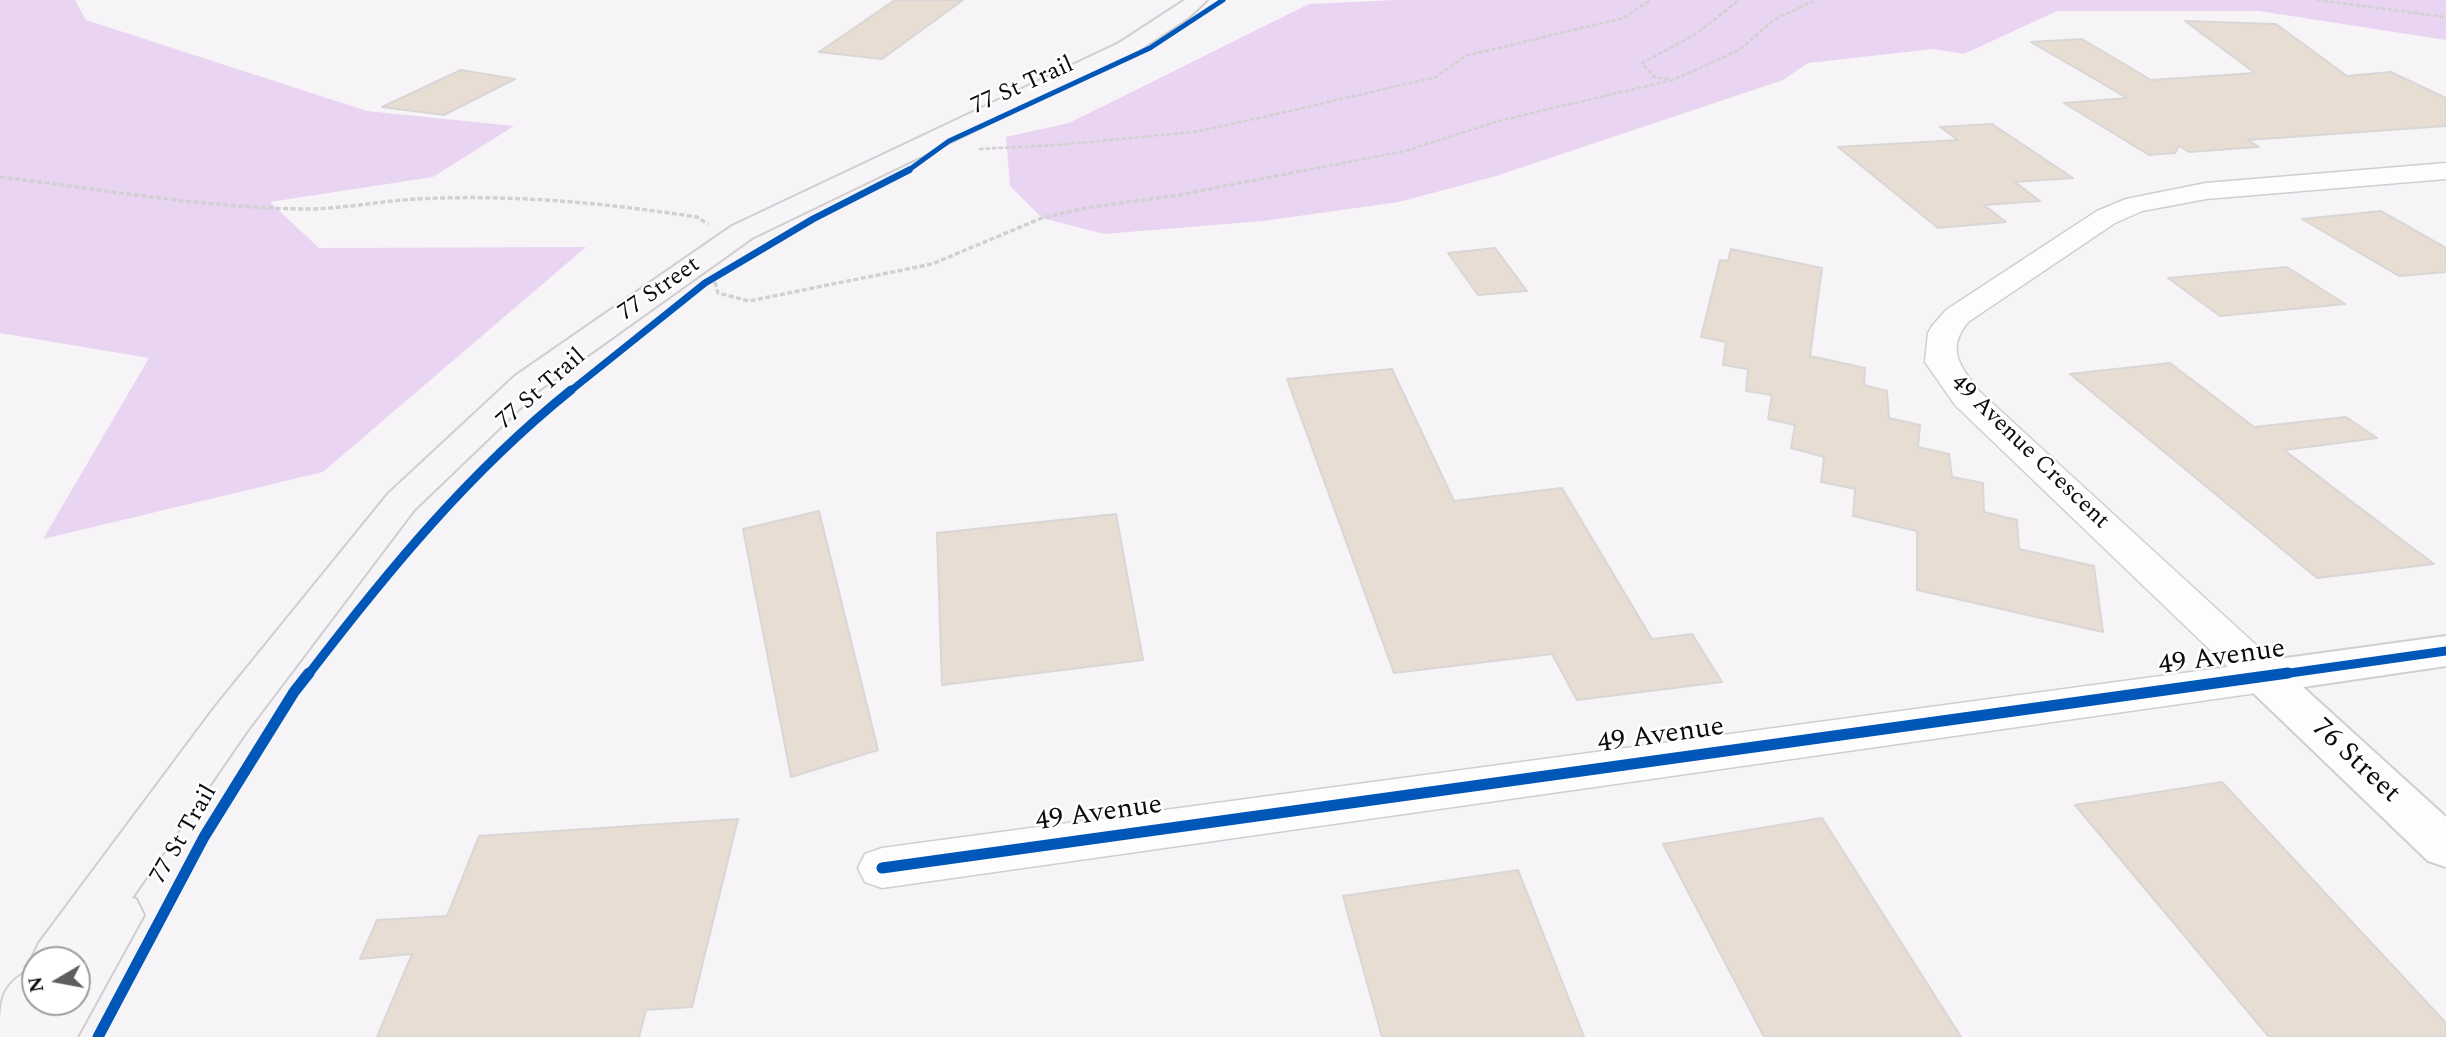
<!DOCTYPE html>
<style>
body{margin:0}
#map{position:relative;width:2446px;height:1037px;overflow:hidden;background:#f7f4f8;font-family:Spectral,serif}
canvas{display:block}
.north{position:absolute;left:21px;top:946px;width:70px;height:70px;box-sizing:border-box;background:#fff;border:2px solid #9e9d9f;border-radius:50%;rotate:260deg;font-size:19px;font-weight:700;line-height:28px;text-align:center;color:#0d0b0e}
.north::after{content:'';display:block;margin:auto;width:24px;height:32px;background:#5f5d60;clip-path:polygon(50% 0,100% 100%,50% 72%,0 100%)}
</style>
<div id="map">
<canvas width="2446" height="1037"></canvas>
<div class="north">N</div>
</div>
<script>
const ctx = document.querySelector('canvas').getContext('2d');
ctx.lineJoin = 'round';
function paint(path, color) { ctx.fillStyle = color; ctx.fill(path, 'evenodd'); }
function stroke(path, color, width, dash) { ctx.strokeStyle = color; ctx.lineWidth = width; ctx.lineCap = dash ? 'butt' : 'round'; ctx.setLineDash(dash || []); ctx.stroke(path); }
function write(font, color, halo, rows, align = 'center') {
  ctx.font = font + ' Spectral,serif'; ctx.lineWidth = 5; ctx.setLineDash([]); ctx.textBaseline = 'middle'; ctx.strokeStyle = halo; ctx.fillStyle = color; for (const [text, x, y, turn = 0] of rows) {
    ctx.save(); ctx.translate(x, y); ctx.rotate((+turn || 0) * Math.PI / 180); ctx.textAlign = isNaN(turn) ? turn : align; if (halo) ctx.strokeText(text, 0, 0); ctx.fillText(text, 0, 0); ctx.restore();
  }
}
const green = new Path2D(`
 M0 0H75L86 20 367 111 514 126 433 177 270 202 319 248 586 247 323 472 43 539 149 358 0 333Z
 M1395 0H2446V40L2259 11H2057L1964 54 1933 49 1808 63 1783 80 1493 177 1399 202 1263 221 1104 234 1042 218 1010 186 1006 137 1069 123 1309 4Z`);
const building = new Path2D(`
 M895 0H963L882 59 819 52Z
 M2185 21 2276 24 2347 76 2391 72 2446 98V126L2248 140 2259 147 2189 152 2179 146 2175 153 2149 155 2064 103 2127 98 2031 42 2082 39 2151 80 2255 73Z
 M461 70 515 79 444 115 382 107Z
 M1992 124 2073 178 2015 182 2040 201 1984 205 2006 222 1938 228 1838 147 1958 140 1940 127Z
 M2381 211 2446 248V272L2399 276 2302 219Z
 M1495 248 1527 291 1478 295 1448 253Z
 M1731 249 1822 268 1810 356 1865 368 1864 385 1887 391 1889 418 1920 425 1918 447 1949 454 1952 477 1983 483 1984 512 2017 520 2019 549 2094 566 2103 632 1917 590V531L1853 516 1855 489 1821 482 1824 457 1791 448 1795 425 1768 419 1772 395 1746 391 1748 369 1723 365 1726 342 1701 337 1720 260 1728 261Z
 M2287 267 2345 304 2220 316 2168 278Z
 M2170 363 2254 427 2346 417 2377 438 2284 450 2434 564 2317 578 2070 374Z
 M1392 369 1454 501 1562 488 1652 639 1692 634 1722 682 1577 700 1552 654 1394 673 1287 379Z
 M819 511 878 750 791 777 743 529Z
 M1116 514 1143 660 942 685 937 533Z
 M2222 782 2446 1023V1037H2269L2075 805Z
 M1822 818 1961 1037H1764L1663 844Z
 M738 819 692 1007 646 1010 639 1037H377L412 954 360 959 377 920 447 916 479 836Z
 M1518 870 1584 1037H1382L1343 896Z`);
const pathFar1 = new Path2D(`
 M2317 0 2446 17
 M1669 79 1654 77 1642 63 1696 34 1739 0
 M979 149 1057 145 1194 132 1268 116 1436 77 1465 56 1623 18 1651 0
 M1297 172 1405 151 1502 120 1673 80 1739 50 1775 19 1816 0`);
const path = new Path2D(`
 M0 177C101 189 204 208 306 209 343 209 380 201 417 199 511 194 605 203 697 217L708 224
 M715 282 718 293 749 301 932 264 1042 218 1085 208 1179 195 1306 170`);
const minor = new Path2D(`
 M2446 163V179L2206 199 2142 211 2115 223 1968 322C1945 350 1961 367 1979 391L2279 666 2285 677 2279 688 2264 692 882 888 865 882 858 868 865 854 882 848 2228 667 1955 405 1925 362 1928 333 1932 326 1946 310 2097 211 2126 199 2206 183Z`);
const tertiary = new Path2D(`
 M2446 636V666L2303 687 2446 817V867L2428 861 2248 688 2242 677 2248 666 2264 661Z`);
const secondary = new Path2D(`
 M1185 0H1207L1189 17 1135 53 752 238 539 390 414 510 247 731 132 898 136 899 144 915 77 1037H0C0 1000 0 983 35 968V1002H77V960H35V968L31 960 39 943 215 707 388 494 515 376 732 226 1119 43Z`);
const cyclewayFar3 = new Path2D(`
 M906 172 949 141 1150 48 1223 0`);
const cyclewayFar2 = new Path2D(`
 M569 392 705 283 813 219 909 170`);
const cyclewayFar1 = new Path2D(`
 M308 675C387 572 469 472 571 390
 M2276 675 2446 651`);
const cycleway = new Path2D(`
 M882 868 2288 673
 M98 1037 204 837 294 692 309 673`);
const streetNames = [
 ["77 St Trail",1023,87,-24],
 ["77 Street",660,290,-35],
 ["77 St Trail",542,390,-41],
 ["49 Avenue Crescent",2029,453,44],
 ["77 St Trail",185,835,-60]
];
const nearStreetnames = [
 ["49 Avenue",2222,659,-8],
 ["49 Avenue",1661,737,-8],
 ["76 Street",2355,762,43],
 ["49 Avenue",1099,815,-8]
];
paint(green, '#e9d5f2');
paint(building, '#e7ddd2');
stroke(building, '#d8d6d6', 2);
stroke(minor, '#d0ced1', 3);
stroke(tertiary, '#d0ced1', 4);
stroke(secondary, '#d0ced1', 4);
stroke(pathFar1, '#d2d1d2', 2.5, [4.5, 2]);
stroke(path, '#d2d1d2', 3.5, [5, 2.5]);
paint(minor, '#fefdfe');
paint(tertiary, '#fefdfe');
paint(secondary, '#f7f5f8');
stroke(cyclewayFar3, '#0057b8', 5);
stroke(cyclewayFar2, '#0057b8', 7);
stroke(cyclewayFar1, '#0057b8', 9);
stroke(cycleway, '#0057b8', 11);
write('24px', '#0d0b0e', '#fff', streetNames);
write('28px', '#0d0b0e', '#fff', nearStreetnames);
</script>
